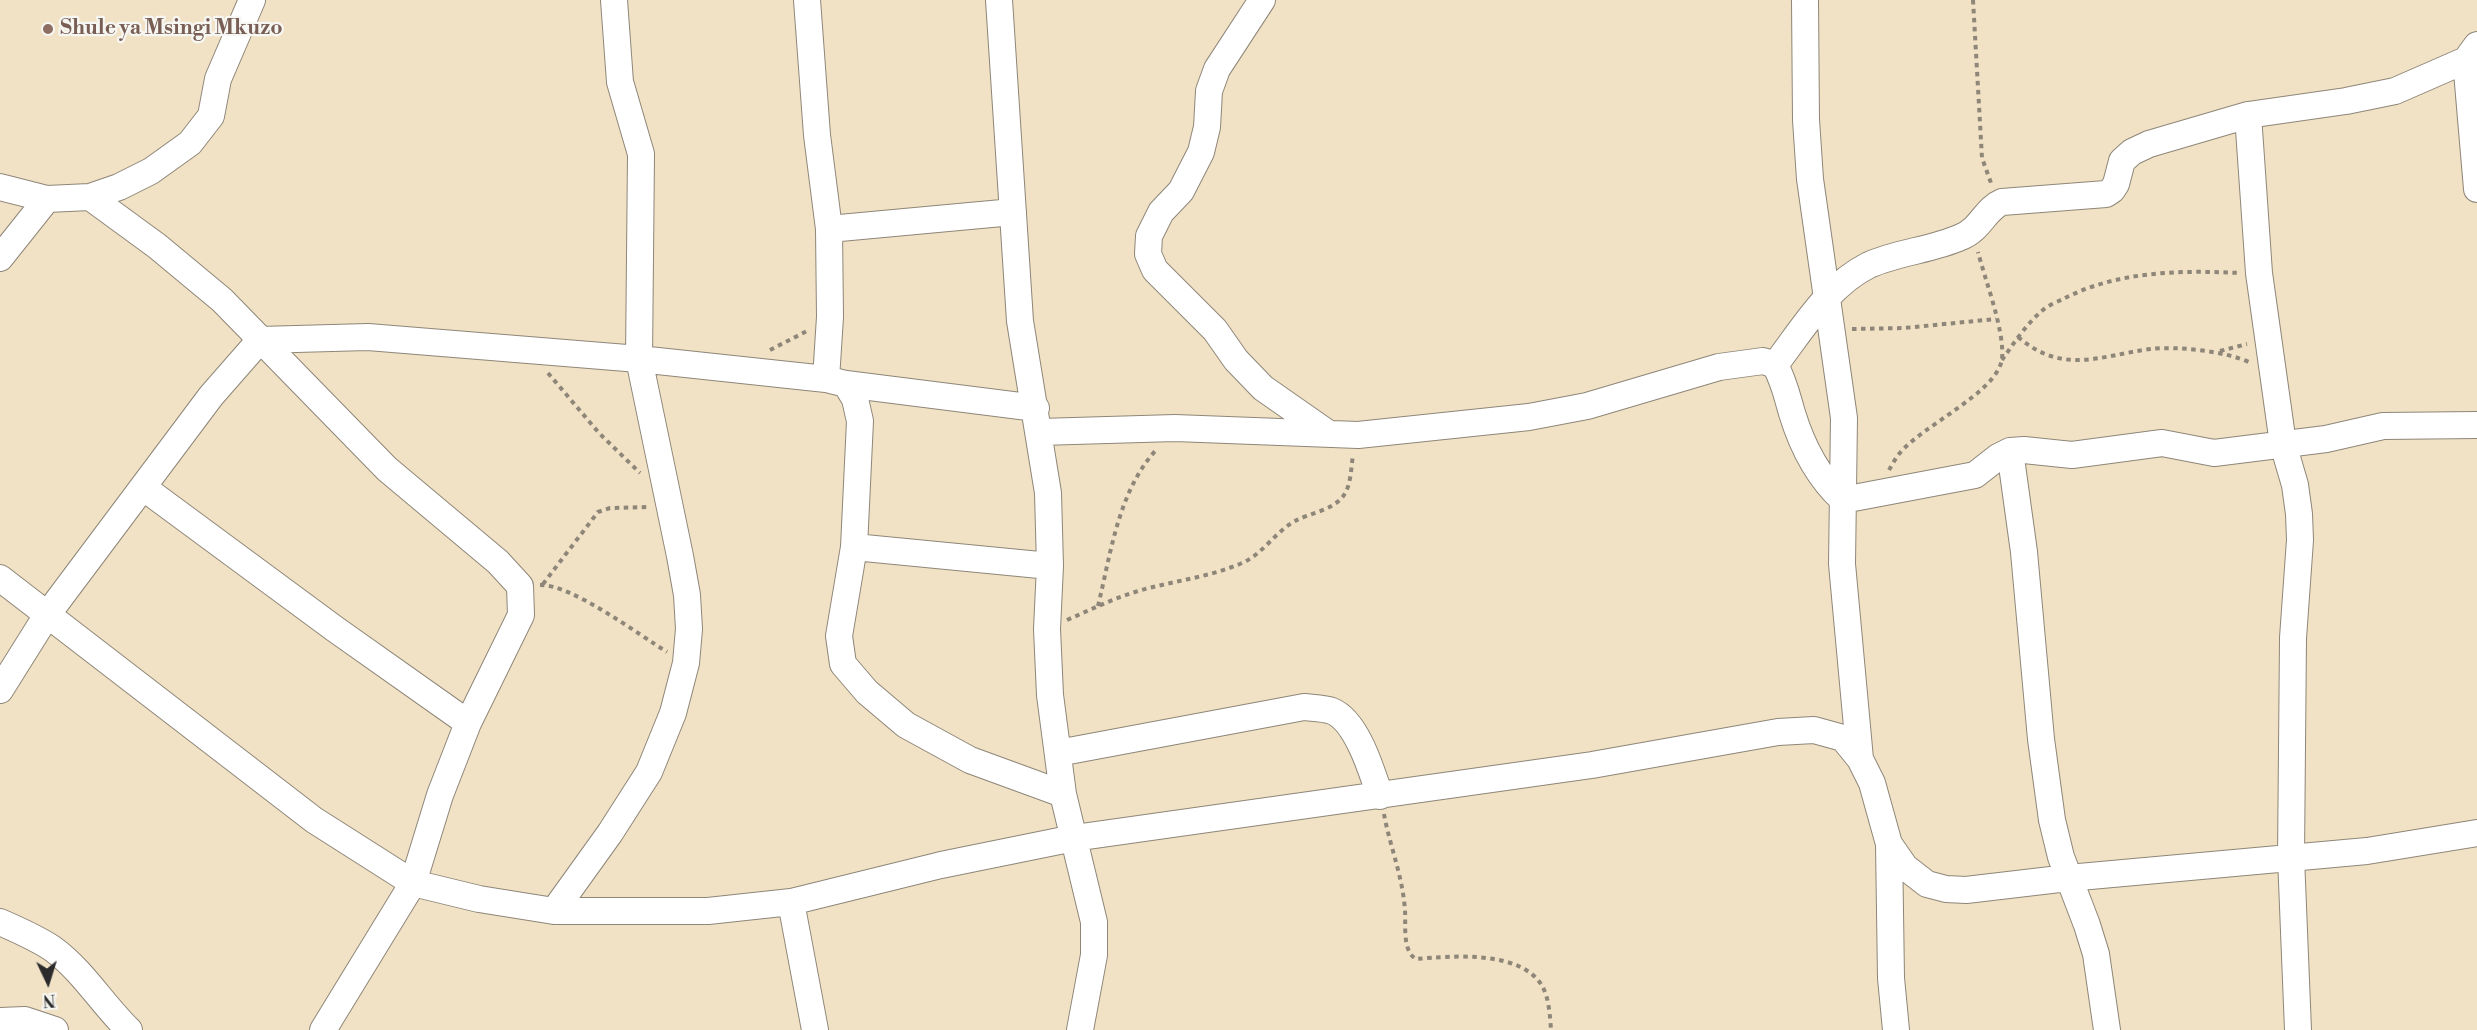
<!DOCTYPE html>
<style>
body{margin:0}
#map{position:relative;width:2477px;height:1030px;overflow:hidden;background:#f1e2c6;font-family:"Libre Bodoni",serif}
canvas{display:block}
.north{position:absolute;left:18px;top:952px;width:60px;height:60px;-webkit-text-stroke:4px #f6f6f2;paint-order:stroke;rotate:176deg;font-size:16px;font-weight:700;line-height:24px;text-align:center;color:#2b2b2b}
.north::after{content:'';display:block;margin:auto;width:21px;height:27px;background:#2b2b2b;clip-path:polygon(50% 0,100% 100%,50% 72%,0 100%)}
</style>
<div id="map">
<canvas width="2477" height="1030"></canvas>
<div class="north">N</div>
</div>
<script>
const ctx = document.querySelector('canvas').getContext('2d');
ctx.lineJoin = 'round';
function stroke(path, color, width, dash) { ctx.strokeStyle = color; ctx.lineWidth = width; ctx.lineCap = dash ? 'butt' : 'round'; ctx.setLineDash(dash || []); ctx.stroke(path); }
function write(font, color, halo, rows, align = 'center') {
  ctx.font = font + ' "Libre Bodoni",serif'; ctx.lineWidth = 4.5; ctx.setLineDash([]); ctx.textBaseline = 'middle'; ctx.strokeStyle = halo; ctx.fillStyle = color; for (const [text, x, y, turn = 0] of rows) {
    ctx.save(); ctx.translate(x, y); ctx.rotate((+turn || 0) * Math.PI / 180); ctx.textAlign = isNaN(turn) ? turn : align; if (halo) ctx.strokeText(text, 0, 0); ctx.fillText(text, 0, 0); ctx.restore();
  }
}
const path = new Path2D(`
 M1973 0 1982 158 1991 183
 M1852 329 1904 328 1996 319
 M2018 337C2063 375 2099 356 2150 349 2178 346 2226 351 2251 363
 M770 350 809 330
 M2220 351 2247 344
 M2002 360C2014 343 2027 323 2043 310 2049 305 2057 302 2063 299 2117 271 2181 270 2240 273
 M548 373 599 433 640 473
 M1889 470C1892 465 1895 459 1899 454 1921 426 1997 393 2002 359 2005 331 1985 280 1978 252
 M543 584 598 512 610 508 650 507
 M540 585C571 584 638 634 667 652
 M1098 606C1111 553 1118 491 1157 449
 M1067 620C1090 610 1112 599 1135 592 1170 581 1208 578 1242 563 1263 554 1275 532 1295 521 1310 513 1334 510 1344 495 1351 485 1351 468 1353 455
 M1384 814C1390 847 1403 877 1405 911 1406 925 1402 951 1416 959 1451 956 1518 950 1541 984 1549 996 1550 1016 1551 1030`);
const minor = new Path2D(`
 M807 0 817 135 829 229 830 317 826 379
 M999 0 1020 321 1048 493 1050 566 1047 629 1050 695 1063 794 1094 922V955L1080 1030
 M1262 0 1217 69 1209 91 1207 127 1201 152 1181 191 1161 212 1149 236 1148 254 1155 270 1215 330 1236 360 1263 388 1326 432
 M1805 0 1806 120 1810 179 1844 418 1842 564 1860 759
 M2466 60 2477 189
 M2248 115 2259 273 2283 444 2295 485 2299 514 2300 540 2293 638 2291 857 2298 1030
 M0 187 47 199 90 197 119 187 151 171 190 143 211 116 218 79 252 0
 M90 197 157 246 222 300 387 469 498 562 520 586 521 615 468 723 440 795 413 883 323 1030
 M829 229 1013 212
 M0 258 47 199
 M1775 365C1802 330 1828 285 1869 265 1898 252 1932 250 1961 237 1981 229 1985 209 2002 202L2106 194 2112 190 2116 184 2122 161 2132 152 2149 144 2248 115 2346 101 2395 91 2466 60 2477 45
 M846 384 1036 408
 M1040 432 1175 428 1358 435 1529 417 1587 406 1719 367 1763 361 1775 365C1784 381 1787 396 1792 413 1802 446 1818 477 1843 500L1975 475 1998 457 2010 451 2024 450 2072 455 2162 443 2214 453 2326 439 2383 426 2477 425
 M2010 451 2024 552 2041 739 2052 820 2061 857 2087 925 2096 954 2107 1030
 M144 488 335 629 468 723
 M854 547 1050 566
 M0 578 314 820 413 883 479 899 554 911H708L791 902 941 865 1074 838 1592 765 1778 732 1814 730 1843 738 1860 759 1872 783 1889 844 1905 867 1927 884 1946 889 1966 890 2068 878 2367 851 2477 833
 M0 690 47 615 211 396 260 340 368 337 639 359 826 379 846 384 855 399 860 421 854 547 839 636 843 664 867 692 906 725 970 760 1063 794
 M1058 753 1304 707C1312 708 1324 708 1332 711 1357 721 1372 772 1380 796
 M1889 844 1891 978 1896 1030
 M791 902 815 1030
 M554 911 610 833 649 772 673 713 686 663 689 629 687 595 680 556 639 359 641 154 620 82 614 0
 M0 922C18 930 37 938 53 949 83 971 103 1005 129 1030
 M0 1021 25 1020 55 1030`);
const markers = [
 [48,29,6,"#8d6e63"]
];
const educationNames = [
 ["Shule ya Msingi Mkuzo",60,29]
];
stroke(minor, '#8e8678', 28);
stroke(path, '#8e8678', 4, [4.5, 4.5]);
stroke(minor, '#fff', 26);
for (const [x, y, r, color] of markers) { const dot = new Path2D(); dot.arc(x, y, r, 0, 2 * Math.PI); ctx.fillStyle = color; ctx.fill(dot); stroke(dot, '#f6f6f2', 2); }
write('bold 21px', '#785e54', '#f6f6f2', educationNames, 'left');
</script>
